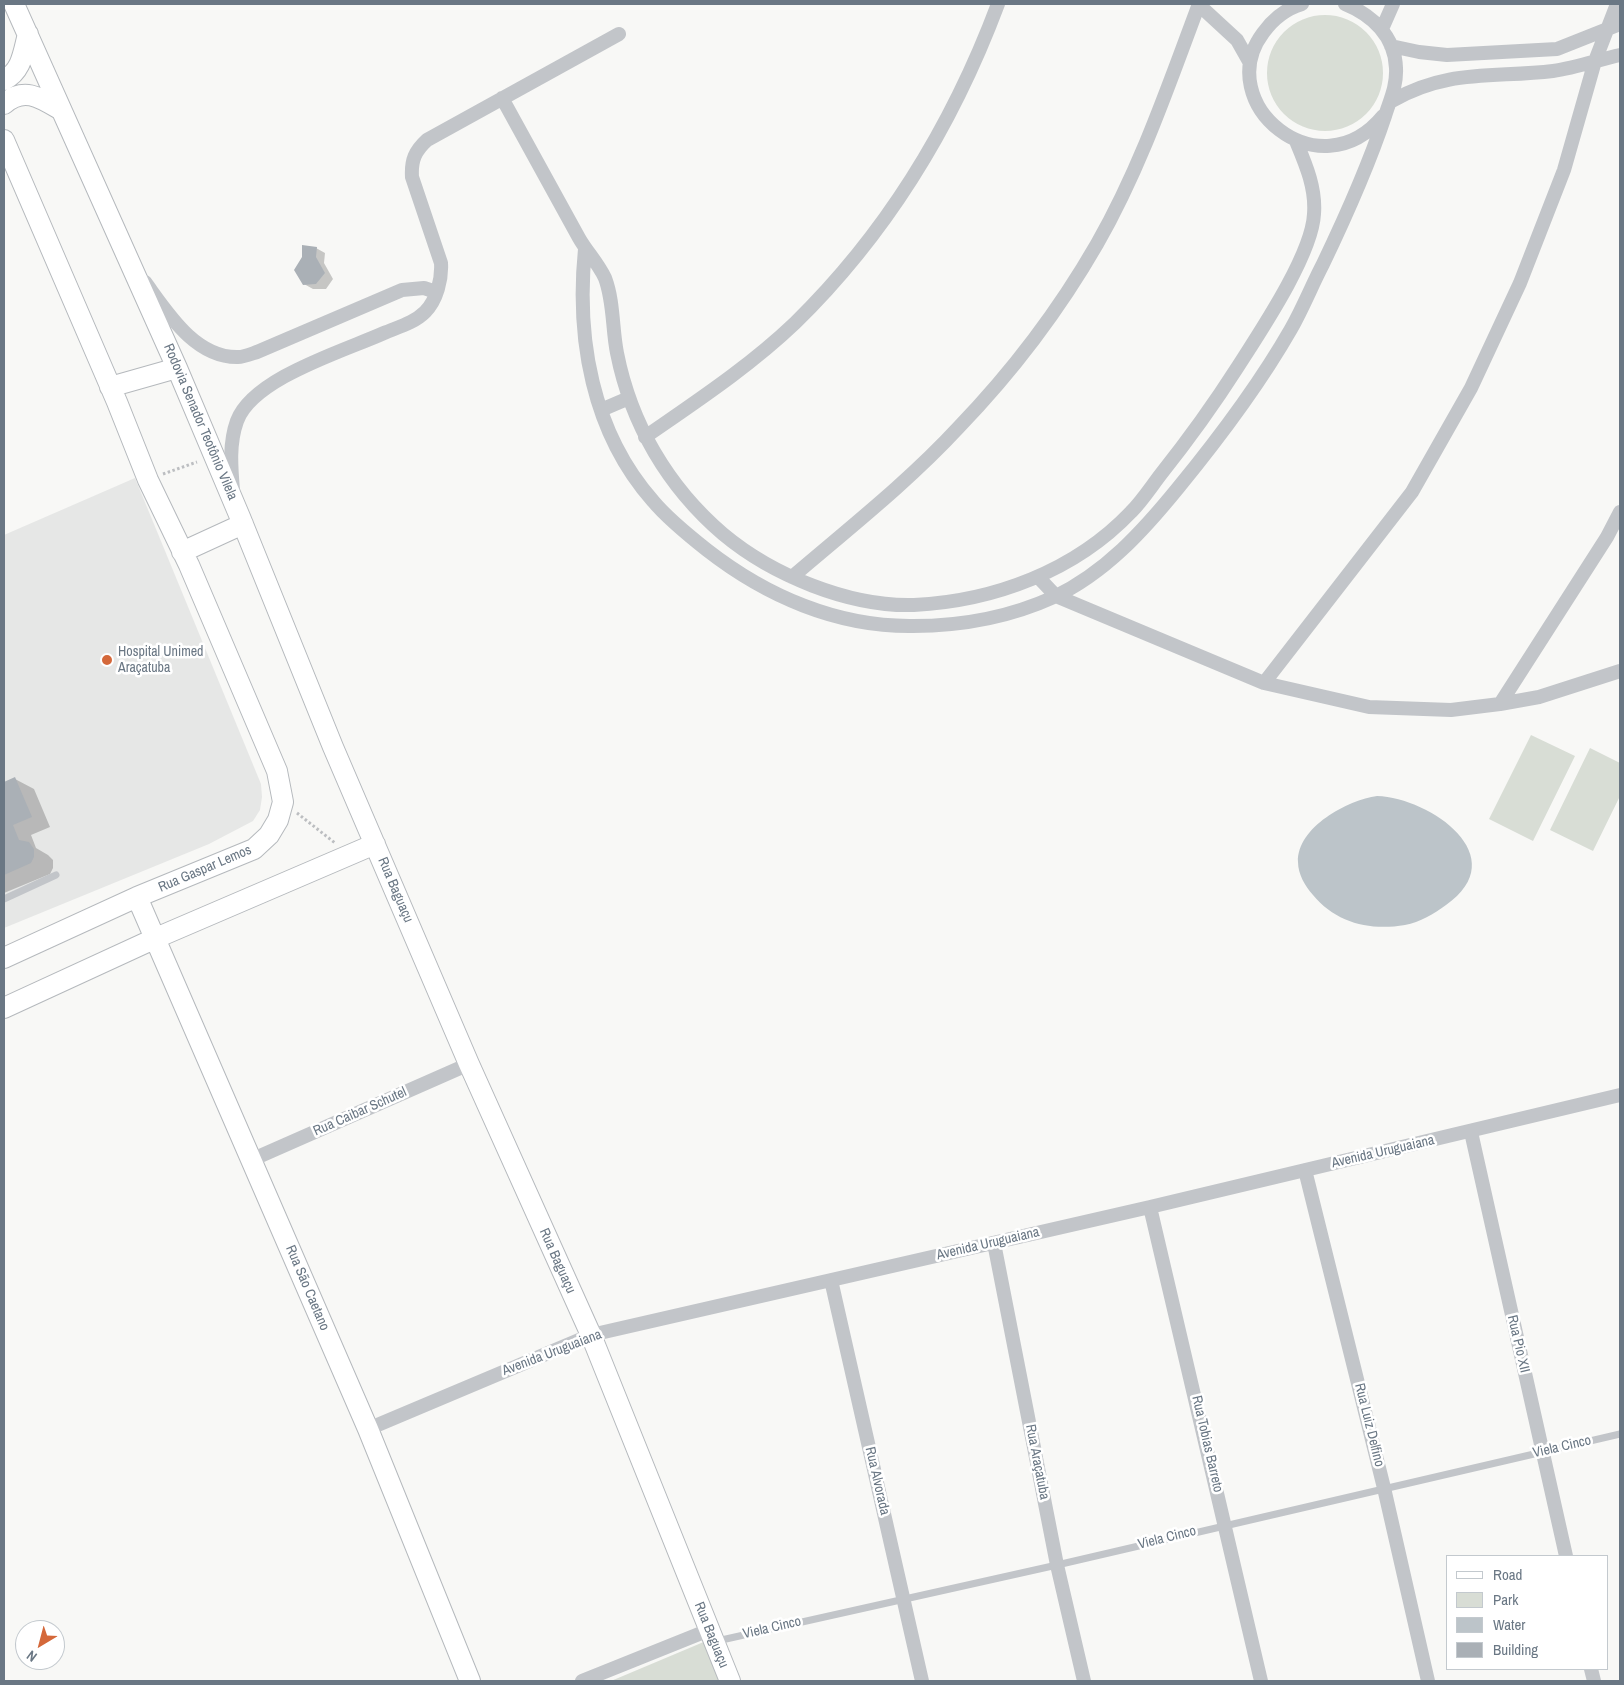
<!DOCTYPE html>
<meta charset="utf-8">
<style>
body{margin:0}
#map{position:relative;width:1624px;height:1685px;overflow:hidden;background:#f8f8f6;font-family:"Archivo Narrow",sans-serif}
canvas{display:block}
.frame{position:absolute;inset:0;border:5px solid #6a7784;pointer-events:none}
.legend{position:absolute;left:1446px;top:1555px;width:162px;height:115px;box-sizing:border-box;background:#fff;border:1px solid #c3c9ce;margin:0;padding:6px 9px;list-style:none;font-size:15px;color:#6a7784}
.legend li{display:flex;align-items:center;gap:10px;height:25px}
.legend b{width:25px;border:1px solid #c3c9ce}
.north{position:absolute;left:15px;top:1620px;width:50px;height:50px;box-sizing:border-box;background:#fff;border:1px solid #c3c9ce;border-radius:50%;rotate:217deg;font-size:14px;font-weight:700;line-height:20px;text-align:center;color:#6a7784}
.north::after{content:'';display:block;margin:auto;width:18px;height:22px;background:#d4683a;clip-path:polygon(50% 0,100% 100%,50% 72%,0 100%)}
</style>
<div id="map">
<canvas width="1624" height="1685"></canvas>
<div class="frame"></div>
<ul class="legend">
<li><b style="height:6px;background:#fff"></b>Road</li>
<li><b style="height:14px;background:#d8ddd5"></b>Park</li>
<li><b style="height:14px;background:#bcc4c9"></b>Water</li>
<li><b style="height:14px;background:#aab0b6"></b>Building</li>
</ul>
<div class="north">N</div>
</div>
<script>
const ctx = document.querySelector('canvas').getContext('2d');
ctx.lineJoin = 'round';
function paint(path, color) { ctx.fillStyle = color; ctx.fill(path, 'evenodd'); }
function stroke(path, color, width, dash) { ctx.strokeStyle = color; ctx.lineWidth = width; ctx.lineCap = dash ? 'butt' : 'round'; ctx.setLineDash(dash || []); ctx.stroke(path); }
function write(font, color, halo, rows, align = 'center') {
  ctx.font = font + ' "Archivo Narrow",sans-serif'; ctx.lineWidth = 5; ctx.setLineDash([]); ctx.textBaseline = 'middle'; ctx.strokeStyle = halo; ctx.fillStyle = color; for (const [text, x, y, turn = 0] of rows) {
    ctx.save(); ctx.translate(x, y); ctx.rotate((+turn || 0) * Math.PI / 180); ctx.textAlign = isNaN(turn) ? turn : align; if (halo) ctx.strokeText(text, 0, 0); ctx.fillText(text, 0, 0); ctx.restore();
  }
}
const built = new Path2D(`
 M135 478 261 784 262 797 260 810 253 821 209 844 4 928V535Z`);
const green = new Path2D(`
 M1267 73a58 58 0 1 1 116 0a58 58 0 1 1-116 0Z
 M1531 735 1575 756 1533 841 1489 819Z
 M1590 748 1620 763V796L1593 851 1550 830Z
 M706 1641 722 1681H611Z`);
const water = new Path2D(`
 M1377 796C1431 798 1515 857 1446 905 1434 914 1420 922 1405 925 1370 931 1336 923 1313 895 1305 886 1298 874 1298 862 1297 827 1348 800 1377 796Z`);
const shadow = new Path2D(`
 M316 248 325 253 324 263 333 279 326 289H313L304 284Z
 M4 779 5 783 15 779 34 789 50 827 31 835 36 848 48 855 53 860V868L50 874 4 893Z`);
const building = new Path2D(`
 M302 245 317 247 316 257 325 273 316 284 303 285 294 270 302 257Z
 M15 777 32 817 13 825 19 840 29 842 34 849V857L31 863 4 875V782Z`);
const path = new Path2D(`
 M163 474 197 462
 M297 813 335 843`);
const lane = new Path2D(`
 M4 899 56 875
 M717 1641 1057 1565 1620 1434`);
const street = new Path2D(`
 M1198 4 1237 40 1250 63
 M1302 4C1285 9 1273 19 1263 33 1211 103 1319 194 1383 116
 M1382 29 1393 4
 M1391 46 1419 52 1447 55 1557 49 1620 24
 M502 98C528 145 553 191 579 238 587 252 598 263 605 278 614 302 612 328 617 353 631 424 668 487 723 534 772 575 849 607 914 605 994 601 1075 571 1131 512 1142 501 1151 487 1161 474 1188 440 1214 404 1237 368 1260 332 1312 255 1314 214 1316 188 1306 165 1296 141
 M1392 101C1447 69 1493 78 1553 71 1575 68 1598 60 1620 55
 M585 249C576 338 592 432 653 501 668 519 688 535 707 550 766 596 837 627 913 626 963 626 1008 618 1054 597 1105 573 1143 531 1178 488 1219 438 1259 385 1291 329 1303 308 1312 285 1323 264 1346 216 1368 167 1385 116 1390 100 1397 86 1396 68 1395 36 1372 15 1345 4
 M145 282C167 312 195 358 238 357 244 357 251 354 257 352L402 290 424 288 436 292
 M601 410 629 398
 M645 437C697 401 750 366 795 323 887 233 953 124 998 4
 M233 490C231 467 229 443 237 421 253 378 344 351 384 333 398 327 414 323 425 312 437 300 442 279 441 263L412 177C411 160 415 151 427 140L619 34
 M792 577C848 529 908 482 958 428 1011 373 1059 310 1097 244 1140 169 1169 84 1199 4
 M1039 578 1056 596 1264 683 1369 707 1451 710 1500 704 1539 697 1620 671
 M1264 683 1412 492 1471 388 1520 283 1564 170 1595 61 1617 4
 M1500 704 1607 537 1620 512
 M1471 1132 1566 1556
 M251 1160 469 1064
 M1305 1170 1384 1488 1428 1681
 M1150 1207 1261 1681
 M994 1243 1057 1565 1084 1681
 M831 1280 922 1681
 M368 1429 591 1335 1150 1207 1620 1095
 M1591 1669 1594 1681
 M582 1681 709 1630`);
const secondary = new Path2D(`
 M14 4 177 368 240 517 333 747 469 1064 591 1335 730 1681
 M4 80C22 71 23 53 28 34
 M4 104C24 86 41 98 61 110
 M4 140 117 402 148 480 189 565 277 771 283 802 278 820 269 835 254 849 137 897 4 958
 M110 387 177 368
 M182 552 243 524
 M137 897 368 1429 470 1681
 M4 1008 156 938 375 844`);
const markers = [
 [107,660,6,"#d4683a"]
];
const streetNames = [
 ["Rodovia Senador Teotônio Vilela",200,422,67],
 ["Rua Gaspar Lemos",205,869,-23],
 ["Rua Baguaçu",395,890,67],
 ["Rua Caibar Schutel",360,1112,-24],
 ["Avenida Uruguaiana",1383,1152,-13],
 ["Avenida Uruguaiana",988,1244,-13],
 ["Rua Baguaçu",557,1261,66],
 ["Rua São Caetano",307,1288,67],
 ["Rua Pio XII",1518,1344,77],
 ["Avenida Uruguaiana",552,1353,-21],
 ["Rua Luiz Delfino",1369,1425,76],
 ["Rua Tobias Barreto",1207,1444,77],
 ["Viela Cinco",1562,1447,-13],
 ["Rua Araçatuba",1037,1462,79],
 ["Rua Alvorada",877,1481,77],
 ["Viela Cinco",1167,1538,-14],
 ["Viela Cinco",772,1628,-13],
 ["Rua Baguaçu",711,1635,68]
];
const poiNames = [
 ["Hospital Unimed",118,652],
 ["Araçatuba",118,668]
];
paint(built, '#e6e7e6');
paint(green, '#d8ddd5');
paint(water, '#bcc4c9');
paint(shadow, '#0003');
paint(building, '#aab0b6');
stroke(secondary, '#b5b9bd', 22);
stroke(path, '#bcbec1', 3, [2.5, 2.5]);
stroke(lane, '#c2c5c9', 7);
stroke(street, '#c2c5c9', 14);
stroke(secondary, '#fff', 20);
for (const [x, y, r, color] of markers) { const dot = new Path2D(); dot.arc(x, y, r, 0, 2 * Math.PI); ctx.fillStyle = color; ctx.fill(dot); stroke(dot, '#fff', 2); }
write('14px', '#6a7784', '#fff', streetNames);
write('14px', '#6a7784', '#fff', poiNames, 'left');
</script>
